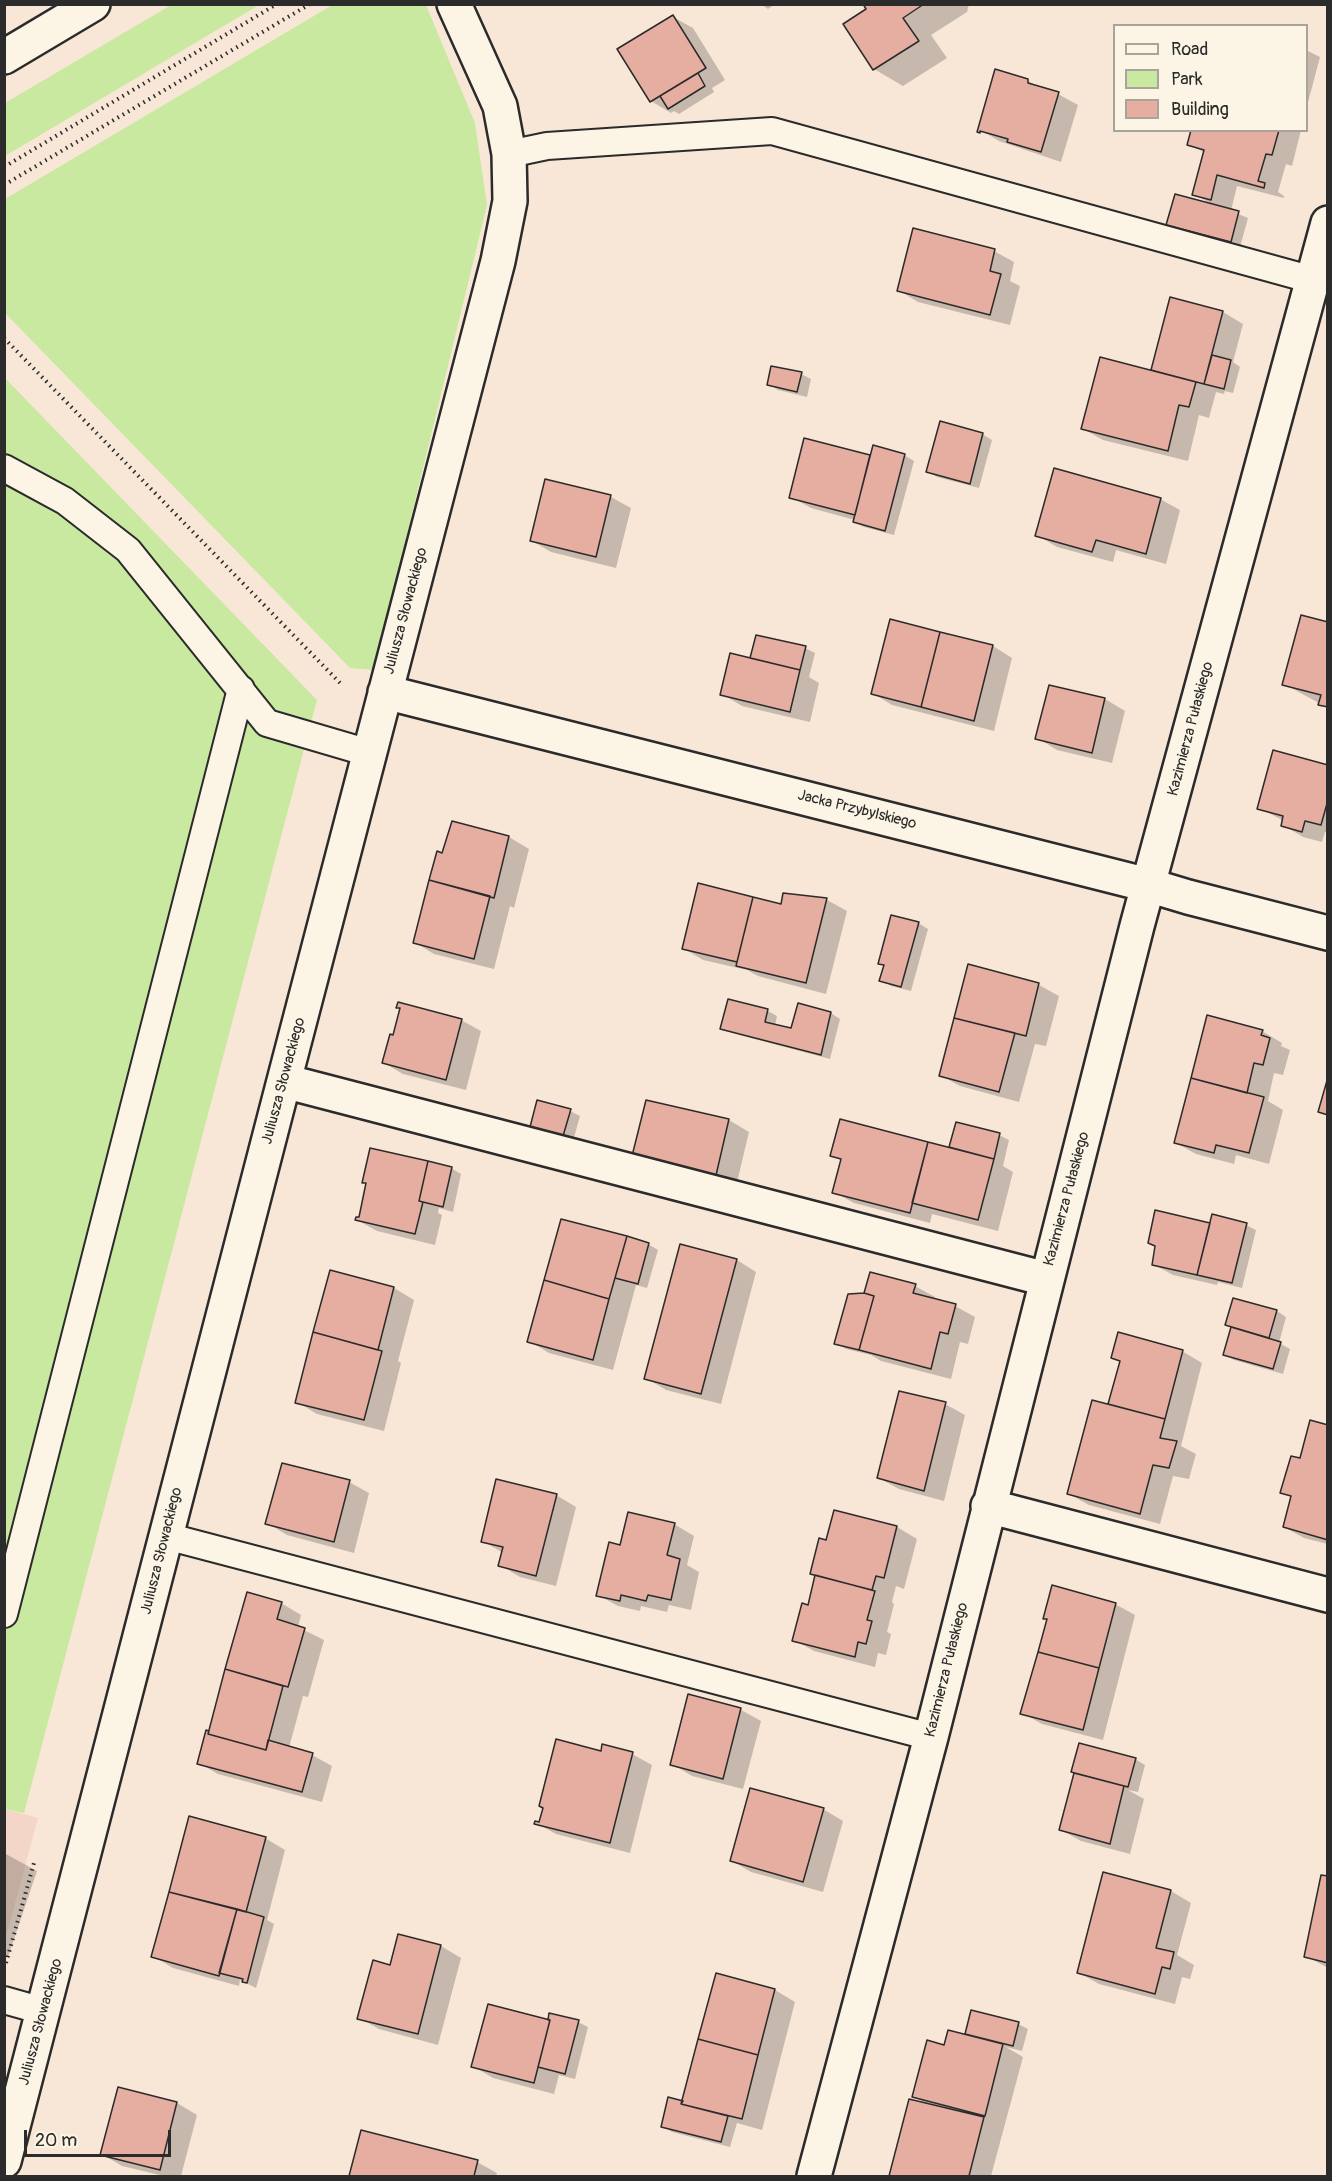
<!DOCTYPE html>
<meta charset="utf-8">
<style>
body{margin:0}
#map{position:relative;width:1332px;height:2181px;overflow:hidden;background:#f8e7d7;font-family:Pangolin,sans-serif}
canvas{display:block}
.frame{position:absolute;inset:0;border:6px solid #2b2b2b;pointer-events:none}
.legend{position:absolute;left:1113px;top:24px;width:195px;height:108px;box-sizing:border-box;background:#fcf5e5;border:2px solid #a8a49b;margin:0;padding:8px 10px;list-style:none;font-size:18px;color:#2b2b2b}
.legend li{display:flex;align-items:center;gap:12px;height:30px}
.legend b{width:30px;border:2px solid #a8a49b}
.scale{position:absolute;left:24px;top:2130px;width:147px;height:27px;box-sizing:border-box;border:3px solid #2b2b2b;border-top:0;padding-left:8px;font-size:18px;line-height:21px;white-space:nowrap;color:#2b2b2b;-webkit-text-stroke:4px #fcf5e5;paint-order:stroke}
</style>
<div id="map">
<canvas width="1332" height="2181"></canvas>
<div class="frame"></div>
<ul class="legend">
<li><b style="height:8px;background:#fcf5e5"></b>Road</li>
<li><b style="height:16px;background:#c9e9a1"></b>Park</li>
<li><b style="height:16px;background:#e6ada1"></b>Building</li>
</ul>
<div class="scale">20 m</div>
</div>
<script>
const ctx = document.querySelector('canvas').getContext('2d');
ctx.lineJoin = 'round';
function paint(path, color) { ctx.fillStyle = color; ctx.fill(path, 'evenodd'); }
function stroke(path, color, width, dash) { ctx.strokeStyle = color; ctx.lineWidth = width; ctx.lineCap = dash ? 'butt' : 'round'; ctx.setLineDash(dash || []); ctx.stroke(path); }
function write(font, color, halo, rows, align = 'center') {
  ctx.font = font + ' Pangolin,sans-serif'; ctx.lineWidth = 4.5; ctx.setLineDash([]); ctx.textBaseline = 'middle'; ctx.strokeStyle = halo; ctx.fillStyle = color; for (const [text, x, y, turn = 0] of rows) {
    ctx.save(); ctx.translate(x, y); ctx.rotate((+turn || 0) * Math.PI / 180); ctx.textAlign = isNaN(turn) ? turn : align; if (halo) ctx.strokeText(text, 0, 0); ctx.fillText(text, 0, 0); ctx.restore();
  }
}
const built = new Path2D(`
 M5 1809 38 1818 5 1941Z`);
const green = new Path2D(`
 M334 4 426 5 475 123 487 205 374 670 350 668 5 313V199Z
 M171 5H259L5 156V103Z
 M5 378 317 700 24 1813 5 1809Z`);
const shadow = new Path2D(`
 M761 4H775L768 9Z
 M865 4H969L967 12 931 35 947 58 903 86 874 69 868 10Z
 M673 17 693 28 725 80 712 88 714 92 679 114 674 111 671 113 651 101 620 50Z
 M1306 50 1320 57 1306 110Z
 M1028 81 1043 89 1058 94 1078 105 1061 162 999 141 979 129Z
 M1192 130H1301L1292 166 1286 164 1278 192 1284 196V198L1237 186 1231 211 1248 218 1240 247 1178 230 1168 224 1213 205 1194 194 1205 153 1189 144Z
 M994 251 1014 262 1010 281 1020 286 1010 325 918 302 898 290Z
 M1171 298 1223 312 1243 324 1233 362 1240 367 1233 393 1225 391 1224 394 1216 392 1209 418 1199 415 1188 461 1103 440 1083 429 1152 372Z
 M801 374 811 379 807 397 778 390 769 384Z
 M982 434 992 440 979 488 937 477 927 471Z
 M904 455 914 461 894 535 864 527 854 522 855 520 811 508 791 497 869 456Z
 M546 481 611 497 631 508 616 568 551 552 532 541Z
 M1160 499 1180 510 1166 564 1116 550 1113 562 1057 547 1037 535Z
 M1328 624V708L1284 684Z
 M993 646 1012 658 994 731 892 705 872 693Z
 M805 648 815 653 809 677 819 683 810 722 742 706 722 694Z
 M1050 687 1105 699 1125 711 1112 763 1057 750 1037 738Z
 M1328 766V832H1325L1322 842 1303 837 1283 825 1284 821 1259 808Z
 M453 823 509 837 529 849 514 908 510 906 494 969 434 954 414 942Z
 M785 895 827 900 847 911 826 994 758 976 747 970 703 960 683 948 782 905Z
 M918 923 928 929 911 991 891 986 881 980 885 966 880 963Z
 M969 966 1039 985 1059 996 1046 1046 1035 1044 1019 1102 960 1086 940 1075Z
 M729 1001 768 1011 777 1016 775 1026 793 1030 831 1013 840 1019 830 1059 732 1033 722 1028Z
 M398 1007 461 1020 481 1031 466 1090 403 1074 384 1063 394 1036 401 1009Z
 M1262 1031 1282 1043 1281 1046 1290 1050 1283 1075 1274 1073 1268 1101 1283 1110 1269 1164 1236 1155 1234 1164 1196 1154 1176 1143Z
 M647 1102 729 1120 749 1132 734 1195 652 1175Z
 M570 1111 580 1116 573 1141 541 1132 532 1126Z
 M999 1135 1009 1140 1003 1166 1013 1172 998 1231 932 1214 930 1223 854 1203 834 1192 842 1161 832 1155 958 1150 951 1146Z
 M451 1168 461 1174 453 1212 439 1208 438 1213 442 1215 435 1245 377 1231 357 1220 360 1219 368 1184 364 1182Z
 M1211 1225H1246L1256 1230 1242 1288 1218 1282 1217 1285 1173 1275 1153 1264Z
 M648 1244 658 1250 647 1288 636 1285 613 1370 549 1353 529 1341Z
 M737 1260 756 1272 721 1404 666 1390 646 1378Z
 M915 1286 935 1297 934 1300 955 1306 975 1317 968 1344 960 1342 951 1379 881 1361 871 1355 846 1349 836 1343Z
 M394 1288 414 1300 398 1361 401 1363 384 1431 317 1414 297 1402Z
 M1277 1311 1286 1317 1279 1343 1290 1349 1283 1374 1234 1360 1225 1354 1232 1328 1227 1325Z
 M1182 1351 1202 1363 1181 1446 1196 1454 1189 1479 1173 1476 1160 1524 1089 1505 1069 1494 1109 1406 1121 1362 1112 1357Z
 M945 1404 965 1415 944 1501 899 1489 879 1478Z
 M1328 1426V1544L1304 1538 1284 1527 1292 1498 1282 1492 1301 1460Z
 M349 1482 369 1493 354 1553 287 1535 267 1523Z
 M556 1495 576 1507 556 1586 520 1577 500 1565 503 1553 483 1541Z
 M674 1524 694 1536 687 1565 699 1572 691 1610 669 1605 667 1612 641 1606 640 1611 618 1606 598 1595 622 1546Z
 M897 1527 917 1539 904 1589 896 1586 892 1602 894 1604 887 1632 891 1634 886 1655 878 1653 875 1667 814 1651 794 1640 809 1606 827 1542Z
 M248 1593 281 1603 301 1615 298 1627 324 1640 308 1697 303 1696 289 1748 312 1755 332 1766 322 1802 218 1774 199 1763 210 1733Z
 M1115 1604 1135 1615 1103 1740 1042 1724 1022 1713 1048 1620 1045 1618Z
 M690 1696 741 1710 761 1721 743 1789 692 1776 672 1764Z
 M602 1753 632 1754 652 1765 630 1853 556 1834 536 1823 540 1825Z
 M1135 1759 1145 1765 1138 1792 1128 1790 1144 1799 1130 1854 1081 1841 1061 1830 1075 1773 1073 1772Z
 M823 1809 843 1821 823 1892 751 1872 732 1861Z
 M265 1838 285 1850 267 1920 274 1924 256 1988 240 1980 239 1986 173 1968 153 1956Z
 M4 1853 37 1871 8 1957 4 1956Z
 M1104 1874 1171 1891 1191 1903 1177 1955 1194 1965 1190 1979 1182 1977 1175 2004 1099 1984 1079 1973Z
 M1328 1878V1968L1306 1956Z
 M441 1946 461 1958 438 2045 379 2029 359 2018 391 1967Z
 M717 1975 775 1990 795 2002 762 2130 737 2123 730 2147 672 2132 662 2126 670 2099 683 2102Z
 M549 2022H578L588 2027 575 2079 559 2075 554 2094 493 2078 473 2066Z
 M1018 2024 1028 2029 1022 2051 1006 2047 1023 2057 991 2176H891L910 2101 927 2104 914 2097 976 2038 967 2033Z
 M119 2088 177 2103 197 2115 181 2176H164L122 2166 102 2154Z
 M362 2132 477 2162 497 2173 496 2176H351Z`);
const building = new Path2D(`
 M863 4H924L903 18 919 41 873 70 843 24 866 9Z
 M673 15 706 68 650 102 617 49Z
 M995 69 1028 79V83L1059 92 1041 152 1007 142 1008 139 980 131V133L977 132Z
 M698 73 705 86 668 109 660 96Z
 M1191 130H1279L1272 155 1266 154 1258 181 1265 183 1264 188 1217 175 1211 200 1192 195 1204 150 1187 145Z
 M1175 194 1239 211 1231 242 1166 225Z
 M913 228 995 249 990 271 1001 274 990 315 897 291Z
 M1170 297 1223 311 1204 384 1151 370Z
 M1212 355 1231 360 1224 389 1204 384Z
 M1100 357 1196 382 1189 407 1179 405 1168 451 1081 429Z
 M771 366 802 372 797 392 767 385Z
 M940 421 983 433 970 484 926 472Z
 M804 438 870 455 855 515 789 498Z
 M873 445 905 454 885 531 853 522Z
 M1054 468 1161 498 1146 554 1096 540 1092 552 1035 536Z
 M545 479 611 495 596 557 530 541Z
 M1301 615 1328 622V707L1318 705 1321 695 1282 685Z
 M890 619 940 632 921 707 871 694Z
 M940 632 993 645 974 721 921 707Z
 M756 635 806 646 800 670 750 658Z
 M730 653 800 670 790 712 720 695Z
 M1049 685 1105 698 1092 753 1035 739Z
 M1273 750 1328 765V800L1321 825 1305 821 1302 832 1281 826 1283 816 1257 809Z
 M452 821 509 836 494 898 429 880 437 851 442 853Z
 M429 880 490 896 474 959 413 943Z
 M698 883 753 897 737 962 682 949Z
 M783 893 827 898 806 983 736 966 753 897 781 904Z
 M891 915 919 922 901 987 879 981 884 965 878 964Z
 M968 964 1039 983 1026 1036 954 1018Z
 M728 999 768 1009 765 1022 791 1028 798 1003 831 1012 821 1055 720 1029Z
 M398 1002 462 1019 446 1080 382 1063 390 1034 393 1035 400 1008H396Z
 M1207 1015 1263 1030 1261 1035 1270 1038 1263 1065 1254 1063 1247 1093 1191 1078Z
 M954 1018 1015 1033 999 1092 939 1076Z
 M1328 1077V1115L1318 1112Z
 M1191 1078 1264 1097 1249 1153 1216 1145 1214 1153 1174 1143Z
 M537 1100 571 1109 563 1136 530 1127Z
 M646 1100 729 1119 714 1184 630 1164Z
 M840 1119 928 1142 910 1213 832 1193 841 1159 830 1156Z
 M956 1122 1000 1133 994 1159 949 1147Z
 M928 1142 994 1159 978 1220 912 1203Z
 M370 1148 428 1161 419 1201 423 1202 415 1234 355 1220 356 1217H359L366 1183H362Z
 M428 1161 452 1167 443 1207 419 1201Z
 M1155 1210 1210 1223 1197 1275 1152 1265 1155 1246 1148 1243Z
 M1212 1214 1247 1223 1232 1283 1197 1275Z
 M561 1219 627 1236 609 1299 544 1280Z
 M627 1236 649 1243 638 1284 615 1278Z
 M680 1244 737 1259 701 1394 644 1379Z
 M330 1270 394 1287 378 1350 313 1332Z
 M870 1272 916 1284 913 1293 956 1304 948 1334 940 1332 931 1369 859 1350 874 1296 864 1293Z
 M544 1280 609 1299 593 1360 527 1342Z
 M864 1293 874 1296 859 1350 834 1344 848 1294Z
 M1233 1298 1277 1310 1269 1338 1225 1325Z
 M1231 1327 1281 1342 1273 1369 1223 1355Z
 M313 1332 382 1351 364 1420 295 1403Z
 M1118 1332 1183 1350 1165 1419 1108 1404 1120 1361 1111 1358Z
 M899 1391 946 1402 924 1491 877 1478Z
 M1092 1400 1165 1419 1160 1438 1177 1441 1169 1468 1153 1465 1140 1514 1067 1494Z
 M1310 1420 1328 1425V1540L1283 1527 1291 1496 1280 1493 1291 1456 1300 1458Z
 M282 1463 350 1480 334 1542 265 1524Z
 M496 1479 557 1494 536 1576 498 1566 503 1547 481 1542Z
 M834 1510 897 1526 884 1578 876 1576 872 1590 810 1574 819 1538 826 1540Z
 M628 1512 675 1523 667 1555 680 1559 671 1600 648 1595 646 1601 621 1595 620 1601 596 1596 609 1542 620 1545Z
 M815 1575 875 1591 867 1620 872 1621 866 1644 858 1642 855 1657 792 1641 802 1603 808 1605Z
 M1052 1585 1116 1603 1099 1668 1038 1652 1047 1619H1043Z
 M247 1592 282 1602 277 1619 305 1628 288 1687 225 1669Z
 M1038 1652 1099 1668 1083 1730 1020 1714Z
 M225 1669 283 1686 266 1750 208 1734Z
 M688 1694 741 1708 723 1779 670 1765Z
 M206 1730 209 1731 208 1734 266 1750 268 1740 313 1753 302 1792 197 1764Z
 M556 1739 601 1751 602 1744 633 1752 610 1843 534 1824 535 1821 539 1822 543 1808 539 1806Z
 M1079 1743 1136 1758 1128 1787 1071 1772Z
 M1074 1773 1124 1786 1110 1844 1059 1830Z
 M750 1788 824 1808 803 1882 730 1861Z
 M189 1816 266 1837 246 1912 169 1892Z
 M1103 1872 1171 1890 1156 1948 1174 1952 1170 1969 1162 1967 1155 1994 1077 1973Z
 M1321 1875 1328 1876V1963L1304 1957Z
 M169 1892 237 1909 219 1976 151 1957Z
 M237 1909 264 1917 247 1983 242 1982 243 1979 219 1973Z
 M398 1934 441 1945 418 2034 357 2019 373 1960 390 1965Z
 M716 1973 775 1989 758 2055 698 2039Z
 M488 2004 550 2020 534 2083 471 2067Z
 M971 2010 1019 2022 1013 2046 965 2034Z
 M549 2013 579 2020 565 2074 538 2067 550 2020H548Z
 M948 2030 1003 2044 985 2116 912 2097 927 2040 944 2045Z
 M698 2039 758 2055 742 2119 681 2104Z
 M118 2087 177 2102 160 2170 100 2155Z
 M668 2097 683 2101 681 2104 728 2116 721 2142 661 2127Z
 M909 2099 984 2117 969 2176H889Z
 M361 2130 478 2160 474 2176H349Z`);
const path = new Path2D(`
 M4 167 277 4
 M4 185 310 4
 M4 338 343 686
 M6 1963 34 1863`);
const lane = new Path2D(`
 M509 154 547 146 772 131 1313 280
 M4 468 65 501 128 550 267 723 369 753
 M166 1536 931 1737
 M4 1614 241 689
 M4 2000 43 2011`);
const street = new Path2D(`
 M385 692 1148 885 1188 897 1328 933
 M284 1081 1046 1279
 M988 1506 1328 1595
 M4 2161 284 1081 498 261 510 201 509 154 500 106 454 4
 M814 2176 931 1737 1137 926 1328 223`);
const secondary = new Path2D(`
 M4 57 93 4`);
const streetNames = [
 ["Juliusza Słowackiego",406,611,-75],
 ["Kazimierza Pułaskiego",1191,729,-75],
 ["Jacka Przybylskiego",857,810,14],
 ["Juliusza Słowackiego",284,1081,-75],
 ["Kazimierza Pułaskiego",1067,1199,-75],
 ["Juliusza Słowackiego",162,1551,-76],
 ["Kazimierza Pułaskiego",947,1670,-76],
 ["Juliusza Słowackiego",41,2022,-75]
];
paint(built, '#f3d6c7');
paint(green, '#c9e9a1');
paint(shadow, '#0003');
paint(building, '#e6ada1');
stroke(building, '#2b2b2b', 1.5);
stroke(lane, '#2b2b2b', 30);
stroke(street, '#2b2b2b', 38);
stroke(secondary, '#2b2b2b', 38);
stroke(path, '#2b2b2b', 4, [1.5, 4.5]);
stroke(lane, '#fcf5e5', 26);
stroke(street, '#fcf5e5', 33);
stroke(secondary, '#fcf5e5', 33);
write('15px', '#2b2b2b', '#fcf5e5', streetNames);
</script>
